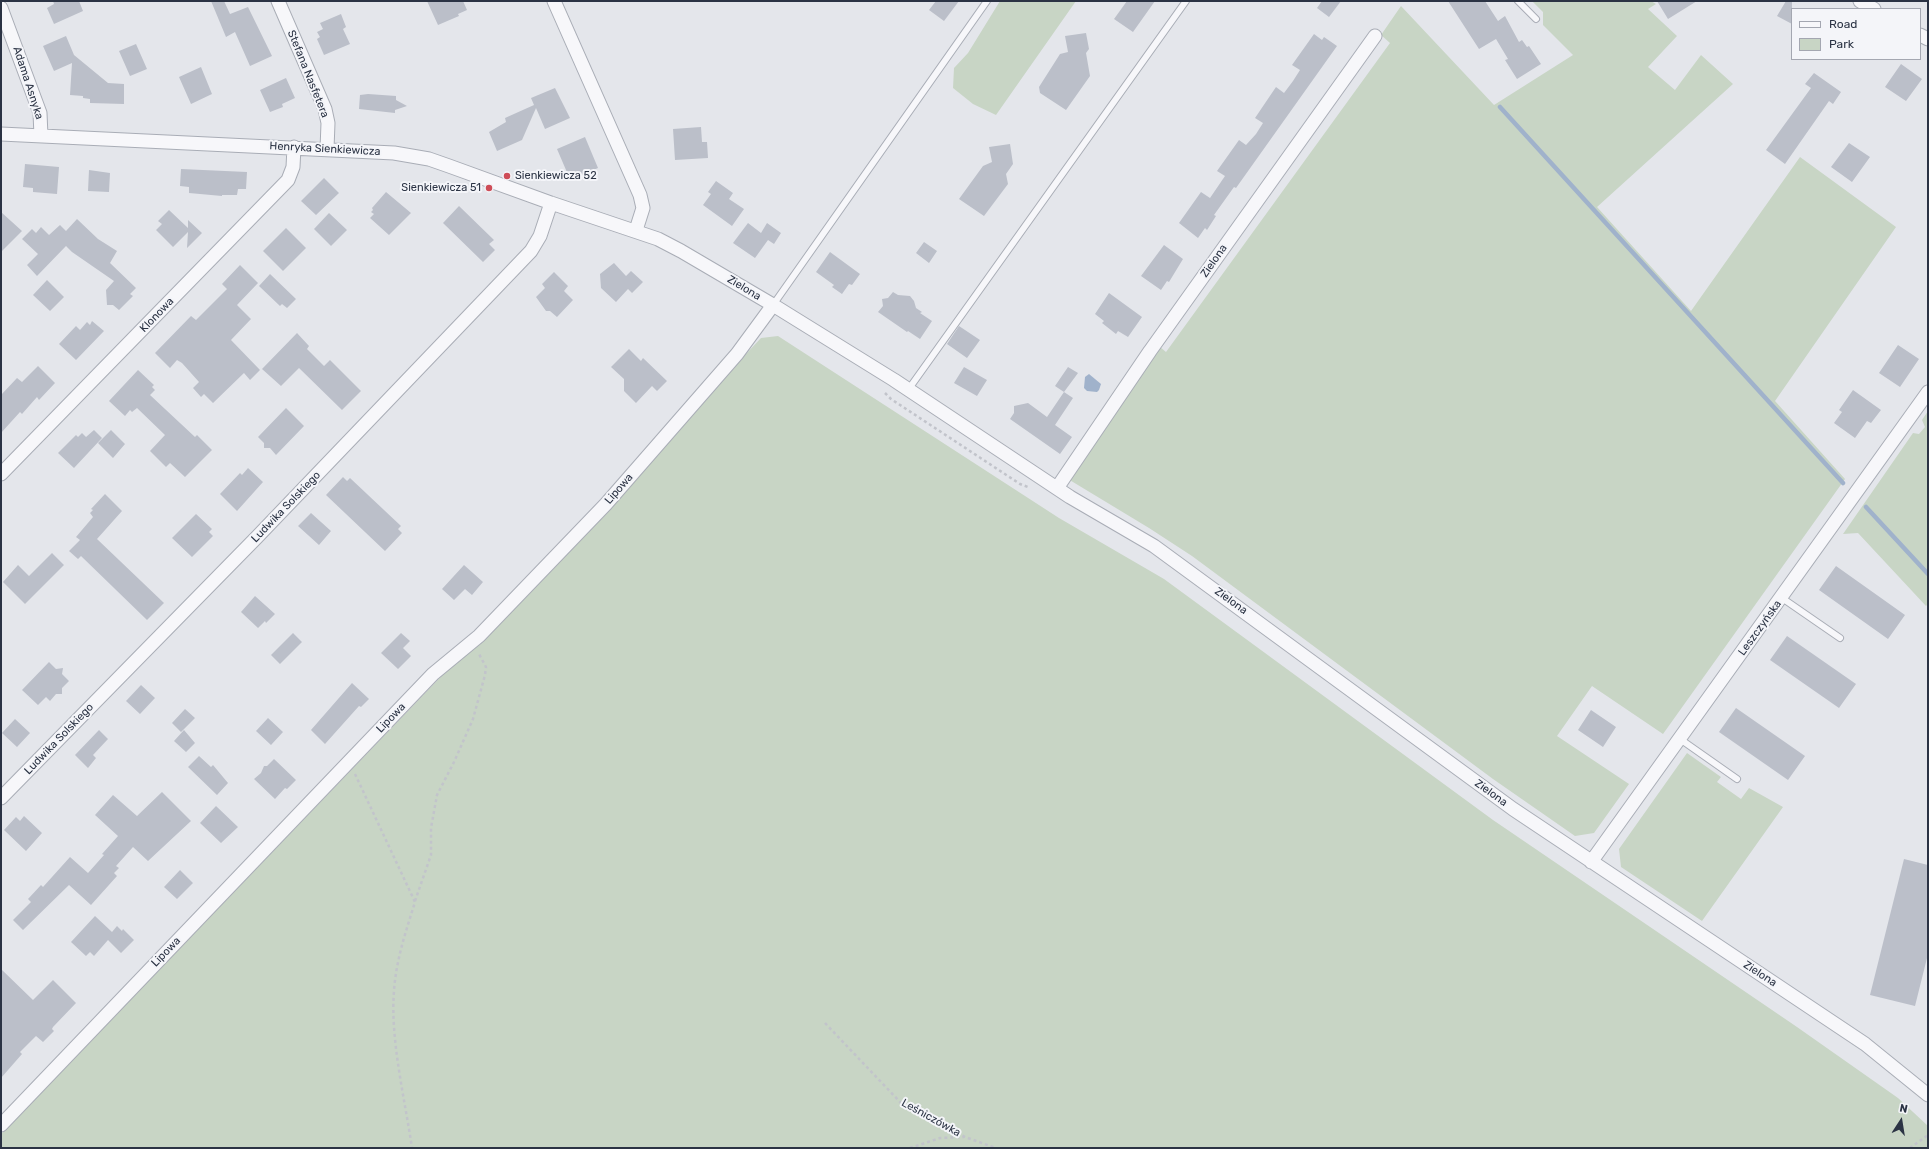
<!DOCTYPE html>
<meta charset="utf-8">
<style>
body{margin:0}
#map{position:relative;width:1929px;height:1149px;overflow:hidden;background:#e4e6eb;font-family:Rubik,sans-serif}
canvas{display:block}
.frame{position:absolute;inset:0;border:2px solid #2b3344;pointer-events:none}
.legend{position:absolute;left:1791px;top:8px;width:130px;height:52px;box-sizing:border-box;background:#f4f5f9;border:1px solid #a4a7b1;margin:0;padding:5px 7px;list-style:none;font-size:12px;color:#2b3344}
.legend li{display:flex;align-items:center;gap:8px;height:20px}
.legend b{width:20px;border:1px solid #a4a7b1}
.north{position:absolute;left:1881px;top:1101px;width:40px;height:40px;-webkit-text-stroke:3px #f4f5f9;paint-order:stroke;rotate:12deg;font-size:11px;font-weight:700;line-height:16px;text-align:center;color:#2b3344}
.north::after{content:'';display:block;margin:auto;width:14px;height:18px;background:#2b3344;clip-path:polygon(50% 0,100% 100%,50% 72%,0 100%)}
</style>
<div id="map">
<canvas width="1929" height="1149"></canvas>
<div class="frame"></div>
<ul class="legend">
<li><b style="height:5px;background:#f7f7fa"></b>Road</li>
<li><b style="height:11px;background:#c8d5c5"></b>Park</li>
</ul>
<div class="north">N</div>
</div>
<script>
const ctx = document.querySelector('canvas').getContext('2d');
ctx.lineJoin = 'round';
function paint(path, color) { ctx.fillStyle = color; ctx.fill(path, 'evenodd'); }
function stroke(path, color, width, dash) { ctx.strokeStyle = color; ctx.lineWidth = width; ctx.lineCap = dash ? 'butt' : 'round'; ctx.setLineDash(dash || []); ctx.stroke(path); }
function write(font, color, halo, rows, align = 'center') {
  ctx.font = font + ' Rubik,sans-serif'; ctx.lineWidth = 4; ctx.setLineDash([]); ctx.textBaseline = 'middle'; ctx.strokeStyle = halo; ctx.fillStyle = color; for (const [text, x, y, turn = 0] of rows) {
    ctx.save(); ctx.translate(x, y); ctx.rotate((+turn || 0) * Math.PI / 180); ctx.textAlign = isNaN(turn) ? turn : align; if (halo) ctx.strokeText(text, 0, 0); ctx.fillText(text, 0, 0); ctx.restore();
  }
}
const green = new Path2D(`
 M1000 1H1076L996 115 973 104 953 88 954 68 968 53Z
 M1532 1H1651L1656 4 1648 9 1677 36 1648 67 1675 90 1701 55 1733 84 1597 207 1691 311 1800 157 1896 227 1775 401 1845 479 1663 734 1592 686 1557 736 1629 784 1594 833 1575 836 1493 779 1192 556 1149 528 1068 479 1160 347 1166 352 1390 43 1381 35 1401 6 1494 105 1573 55 1543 25V12Z
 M778 336 1059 518 1164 579 1493 820 1797 1027 1898 1098 1928 1126V1148H1V1134L454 663 761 338Z
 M1928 411V604L1926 606 1858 533 1843 534 1913 433 1919 434 1925 427 1922 420Z
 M1687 753 1721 777 1717 782 1741 799 1749 788 1783 807 1702 921 1621 867 1619 849Z`);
const water = new Path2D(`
 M1089 374 1101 384 1099 390 1097 392 1087 391 1084 388 1085 377Z`);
const stream = new Path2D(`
 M1500 107 1843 483
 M1866 507 1928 574`);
const building = new Path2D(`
 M53 1H79L83 11 54 24 47 8 54 4Z
 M211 1H224L230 14 248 7 272 56 250 66 235 32 226 37Z
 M427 1H463L467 10 458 14 459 16 438 25Z
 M936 1H959L944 21 929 10Z
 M1127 1H1155L1133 32 1114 19Z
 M1322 1H1341L1329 17 1317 8Z
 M1448 1H1485L1498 21 1505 16 1519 42 1522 40 1527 47 1529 46 1541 64 1517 79 1505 60 1508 59 1496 39 1479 49Z
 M1657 1H1697L1668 19Z
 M1786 1H1792V24L1777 16Z
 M341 14 346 27 343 29 350 44 324 55 317 39 320 37 317 32 323 29 320 23Z
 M1086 33 1089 49 1086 53 1090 76 1066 110 1040 93 1039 87 1060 54 1068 52 1065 36Z
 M1314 34 1322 40 1324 37 1337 46 1236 188 1234 187 1214 215 1216 216 1207 230 1205 228 1198 238 1179 223 1201 192 1210 198 1225 176 1217 171 1239 140 1246 145 1256 134 1263 123 1255 118 1276 87 1284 93 1293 81 1300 70 1292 65Z
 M66 36 74 55 108 83 124 84V104L90 103V99L83 98V96L70 95 72 63 54 71 43 46Z
 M136 44 147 69 130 76 119 51Z
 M1901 64 1922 79 1906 101 1885 87Z
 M201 67 212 94 191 104 179 77Z
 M1814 73 1841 92 1833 104 1829 101 1785 164 1766 150 1811 88 1805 84Z
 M286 78 295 98 282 104 283 107 270 112 260 90Z
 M555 88 570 118 545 129 536 108 522 140 497 151 489 132 506 122 505 118 534 105 531 98Z
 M368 94 396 96V100L407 106 395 110V113L359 109 360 95Z
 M701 127 702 142H707L708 158 675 160 673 129Z
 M585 137 598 168 577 177 576 174 569 177 557 149Z
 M1849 143 1870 157 1852 182 1831 167Z
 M1010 144 1013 164 1006 174 1008 184 984 216 959 199 983 166 992 162 989 147Z
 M25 164 59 167 57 194 33 192V188L23 187Z
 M181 169 247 172 246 189H238L237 195H222V196L189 193V187L180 186Z
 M89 170 110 173 109 192 88 191Z
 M324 178 339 193 316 215 301 201Z
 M716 181 733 193 729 199 744 209 732 226 703 205 711 194 708 192Z
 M386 192 411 213 389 235 370 218 374 214 371 212 373 210 372 208Z
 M459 206 494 240 489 244 495 250 483 262 443 223Z
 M169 210 188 228V220L202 233 187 248 188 232 173 247 156 230 162 224 158 221Z
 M1 212 22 231 1 252Z
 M329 213 347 230 331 246 314 229Z
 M77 219 98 239 117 251 110 263 136 288 130 294 133 296 119 310 113 305H107L106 290 114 281 72 252 66 246 37 276 27 265 38 254 22 239 32 229 36 233 41 227 49 235 60 225 66 231Z
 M748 223 761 233 767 223 781 233 774 244 768 240 755 258 733 243Z
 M286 228 306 248 283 271 263 251Z
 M924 242 937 251 929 263 916 253Z
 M1164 245 1183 259 1169 282 1167 281 1161 290 1141 276Z
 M830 252 860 274 852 285 849 284 842 294 832 287 834 285 816 272Z
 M614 263 626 276 631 271 643 282 632 293 628 289 616 302 601 288 600 274Z
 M240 265 258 283 237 305 251 319 231 340 260 370 250 380 244 373 213 403 204 394 201 397 193 388 199 382 182 363 177 360 170 368 155 353 191 316 196 320 227 289 222 284Z
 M554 272 568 286 564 291 573 300 557 317 550 311H546L536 297 545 288 542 284Z
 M270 274 296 299 287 308 282 304 280 306 259 286Z
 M47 280 64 297 50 311 33 295Z
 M893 292 898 295 910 296 914 301 916 308 922 312 920 313 932 321 920 339 908 331 907 332 878 312 883 306 882 299 888 298Z
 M1109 293 1142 317 1128 337 1118 331 1116 334 1102 323 1104 321 1095 314Z
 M92 321 104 331 76 360 59 344 76 326 80 330 87 322 90 325Z
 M959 326 980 340 967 358 947 344Z
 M297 333 309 346 307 349 324 366 330 360 361 391 342 410 299 368 281 386 262 369Z
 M1898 345 1919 359 1900 387 1879 373Z
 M629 349 641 361 643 358 667 381 657 391 652 386 636 403 624 391V379L611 367Z
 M38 366 55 383 39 400 37 397 22 414 20 412 1 433V395L17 378 22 382Z
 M964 367 987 380 977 396 954 383Z
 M1068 367 1078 373 1064 392 1055 386Z
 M138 370 154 385 152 387 155 390 150 395 195 437 197 435 212 450 185 477 170 463 166 467 150 451 165 435 137 408 132 412 130 410 125 416 109 401Z
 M1853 390 1881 410 1871 423 1867 421 1855 438 1834 423 1842 412 1839 410Z
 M1064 392 1073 398 1055 425 1072 437 1060 454 1010 419 1014 413V406L1028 403 1047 417Z
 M286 408 304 426 276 455 270 448H264V443L258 437Z
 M94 430 102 438 74 468 58 453 76 435 78 437 82 433 86 437Z
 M111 430 125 444 113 458 98 443Z
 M248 468 263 482 237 511 220 494 240 473 242 475Z
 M343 477 347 481 350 478 401 526 398 529 402 533 385 551 326 495Z
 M105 494 122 511 97 539 164 603 147 620 81 556 78 559 69 551 80 540 76 537 93 517 90 513 93 510 91 509Z
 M311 513 331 531 319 545 298 526Z
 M196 514 212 529 209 532 213 536 192 557 172 538Z
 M52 553 64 565 25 604 3 582 18 565 29 576Z
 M464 565 483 582 472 595 465 589 454 600 442 589Z
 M1836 566 1905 615 1888 639 1819 590Z
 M255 596 275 614 266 623 265 621 258 628 241 612Z
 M293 633 302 642 280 664 271 655Z
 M401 633 410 641 403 648 411 656 398 669 381 653Z
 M1787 636 1856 684 1839 708 1770 660Z
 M49 662 56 669 63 668 62 674 69 681 62 688V694H56L50 701 46 697 38 705 22 690Z
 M352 683 369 699 361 707 359 706 325 744 311 730Z
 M141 685 155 698 140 714 126 701Z
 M1736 708 1805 756 1788 780 1719 732Z
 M185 709 195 718 181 732 172 723Z
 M1591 710 1616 727 1603 747 1578 730Z
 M268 718 283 732 271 745 256 731Z
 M15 719 30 733 17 747 2 733Z
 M99 730 108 739 93 755 96 758 88 768 75 755Z
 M184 730 195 743 186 752 174 741Z
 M199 756 211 767 213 765 228 783 217 795 188 767Z
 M274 759 296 780 287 789 285 788 275 799 254 779 261 773 264 766H267Z
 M162 792 191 821 148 861 133 847 116 866 119 868 114 873 117 876 91 905 69 885 23 930 13 920 31 902 28 899 41 885 43 887 70 857 88 873 104 855 102 854 118 836 95 815 113 795 137 816Z
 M216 806 238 827 221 843 200 823Z
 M24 816 42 833 26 851 4 830 16 817 20 821Z
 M1904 859 1928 865V954L1915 1006 1870 995Z
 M180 870 193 883 177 899 164 887Z
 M95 916 112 932 117 926 122 931 123 929 134 940 121 953 108 940 94 956 90 952 86 956 71 942Z
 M1 969 33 1000 53 980 76 1003 53 1027 52 1029 54 1031 43 1042 36 1036 20 1052 22 1054 1 1078Z`);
const path = new Path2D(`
 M885 393 891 399 1020 484 1028 487
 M355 774 415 902C406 931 396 960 394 991 390 1039 405 1100 412 1148
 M415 901 431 855V828L437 795 454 762 473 719 485 675 486 667 479 654
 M825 1023 901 1103 944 1124 965 1137 996 1148
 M910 1148 940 1138 964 1137
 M1910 1148 1928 1135`);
const service = new Path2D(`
 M1518 1 1536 19
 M773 305 987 1
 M908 390 1186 1
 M1782 598 1840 638
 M1680 739 1737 779`);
const minor = new Path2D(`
 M278 1 325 109 328 123 327 149
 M554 1 640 195 643 208 636 230
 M1860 1 1874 9
 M1 8 40 113 41 136
 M1920 35 1928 39
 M1 134 394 153 429 159 449 166 551 203 658 239 681 251 773 305 894 380 1070 497 1154 546 1513 809 1865 1044 1928 1095
 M1 474 288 180 293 167 294 147
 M1057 488 1150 351 1375 36
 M1 798 257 537 531 251 540 236 551 203
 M1591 862 1928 392
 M1 1125 433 674 479 636 606 504 737 354 773 305`);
const markers = [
 [507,176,4,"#ce4c57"],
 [489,188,4,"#ce4c57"]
];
const streetNames = [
 ["Stefana Nasfetera",308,74,68],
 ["Adama Asnyka",28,83,72],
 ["Henryka Sienkiewicza",325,149,3],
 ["Zielona",1214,261,-55],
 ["Zielona",744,288,31],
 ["Klonowa",157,315,-46],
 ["Lipowa",619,489,-49],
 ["Ludwika Solskiego",286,507,-46],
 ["Zielona",1231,601,36],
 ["Leszczyńska",1760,628,-54],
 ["Lipowa",391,718,-46],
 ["Ludwika Solskiego",59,739,-46],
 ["Zielona",1491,793,36],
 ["Lipowa",166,952,-46],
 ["Zielona",1760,974,33],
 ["Leśniczówka",931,1118,29]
];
const poiNames = [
 ["Sienkiewicza 52",515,176],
 ["Sienkiewicza 51",481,188,"right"]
];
paint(green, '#c8d5c5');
paint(water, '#a0b2cb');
stroke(stream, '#a0b2cb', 4.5);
paint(building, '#bbbfc9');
stroke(service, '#a9adb6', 8);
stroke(minor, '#a9adb6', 15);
stroke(path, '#c2c4cb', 2.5, [3, 3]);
stroke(service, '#f7f7fa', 6);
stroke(minor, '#f7f7fa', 13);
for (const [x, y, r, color] of markers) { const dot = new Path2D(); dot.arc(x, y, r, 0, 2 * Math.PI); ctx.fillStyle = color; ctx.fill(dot); stroke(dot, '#f4f5f9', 1.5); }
write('11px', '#2b3344', '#f4f5f9', streetNames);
write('11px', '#2b3344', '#f4f5f9', poiNames, 'left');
</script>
